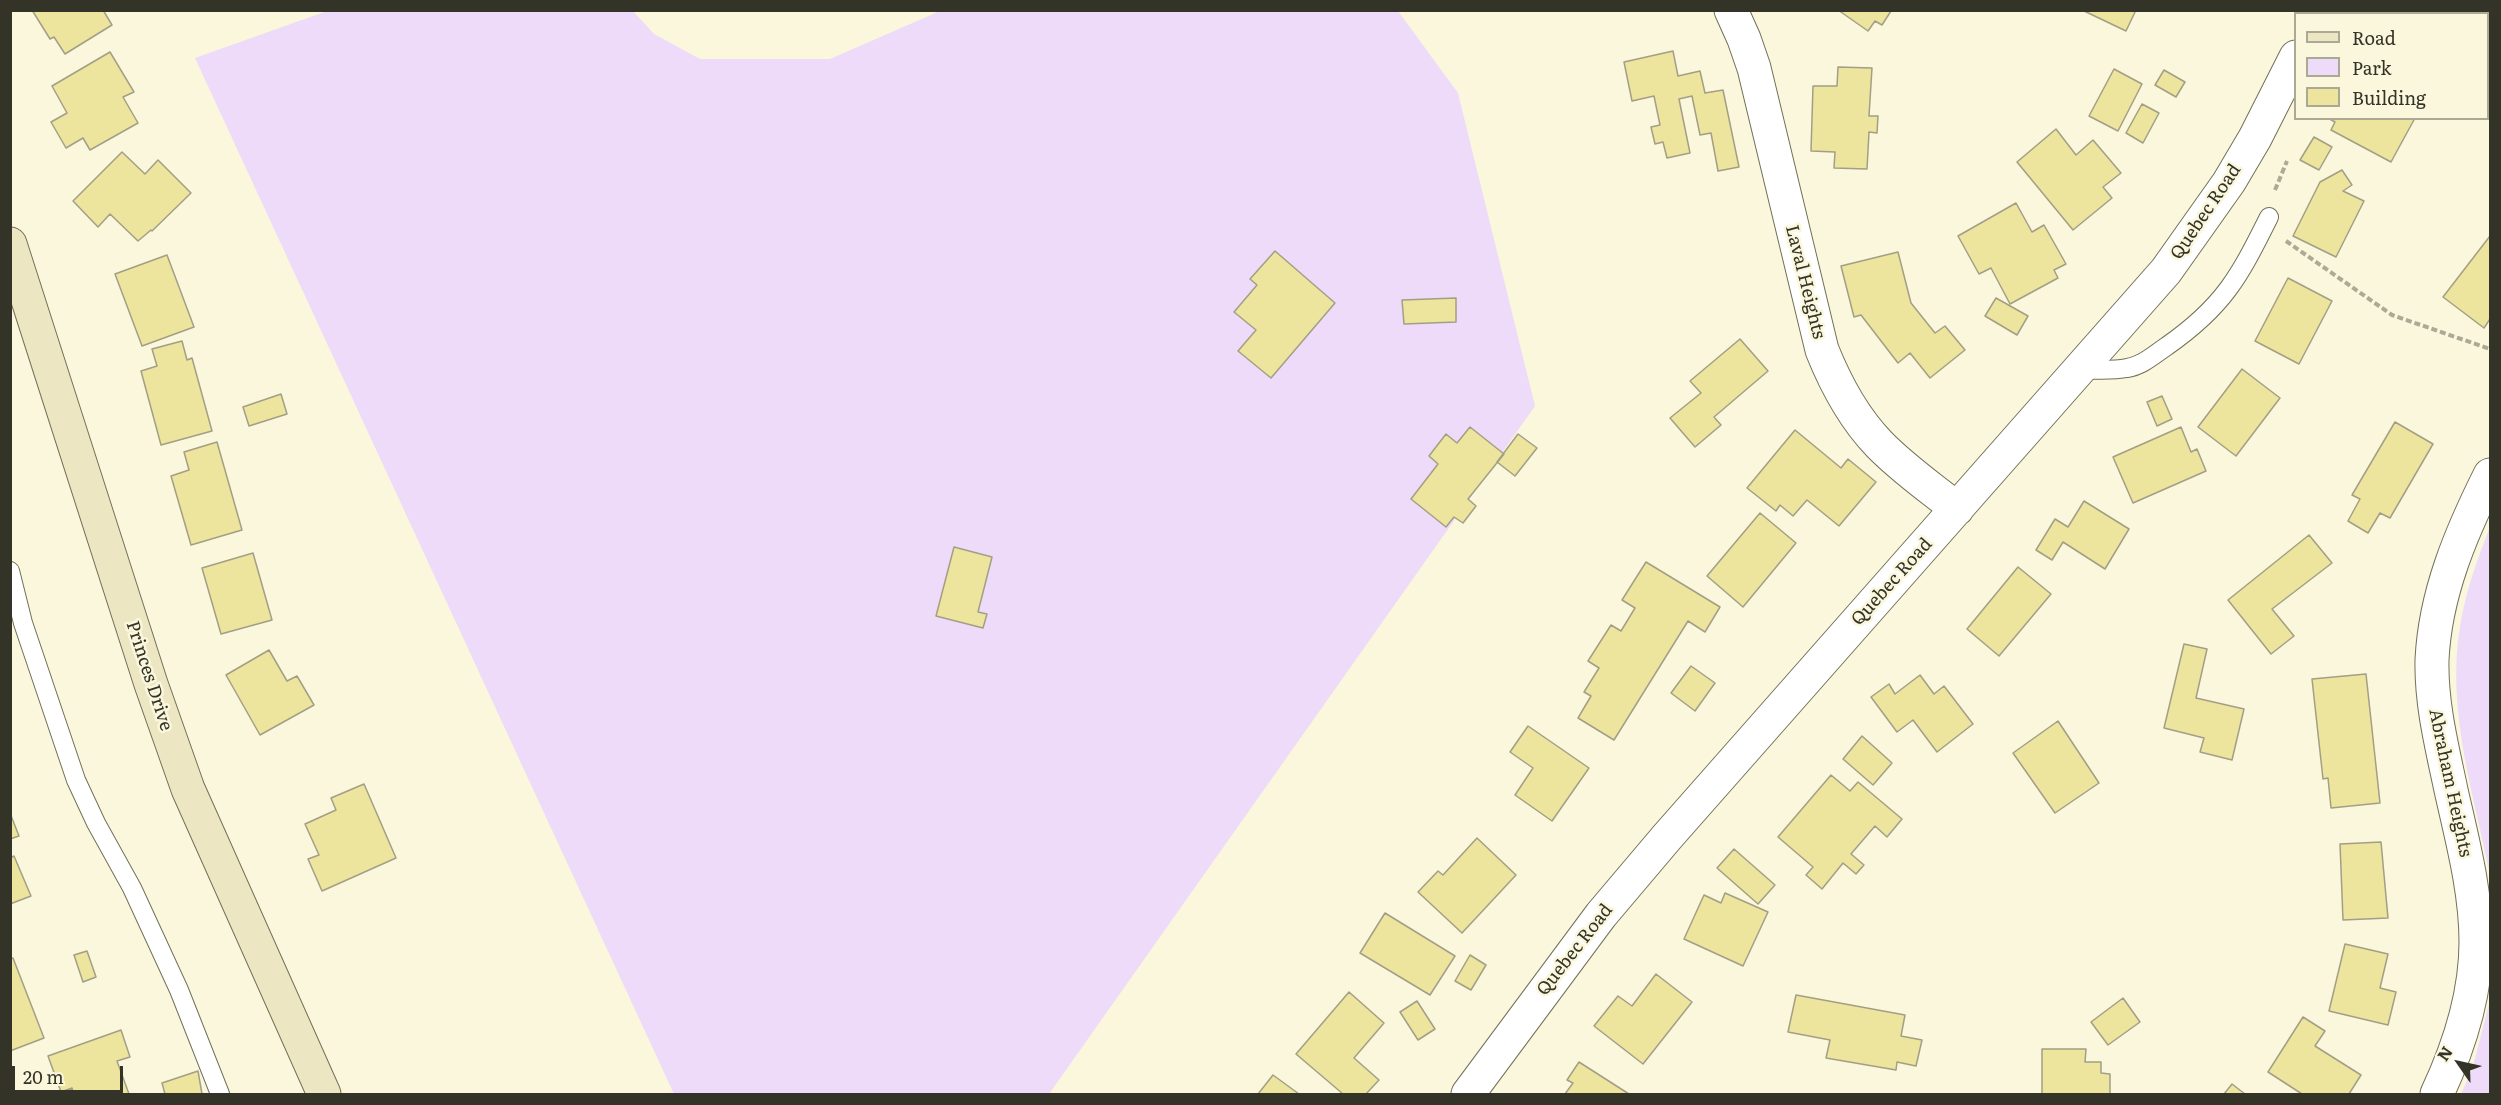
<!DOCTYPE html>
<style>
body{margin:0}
#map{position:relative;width:2501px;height:1105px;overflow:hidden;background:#faf7dc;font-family:Literata,serif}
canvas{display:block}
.frame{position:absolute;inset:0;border:12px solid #343328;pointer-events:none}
.legend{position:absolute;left:2294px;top:12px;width:195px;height:108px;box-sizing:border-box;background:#faf7dc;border:2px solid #aba994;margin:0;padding:8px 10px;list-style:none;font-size:18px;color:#343328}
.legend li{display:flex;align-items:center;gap:12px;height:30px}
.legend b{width:30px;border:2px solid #aba994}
.north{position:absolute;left:2429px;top:1033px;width:60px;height:60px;-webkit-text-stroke:4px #faf7dc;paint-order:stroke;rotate:304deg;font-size:16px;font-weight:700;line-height:24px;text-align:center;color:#343328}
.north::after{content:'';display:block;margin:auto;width:21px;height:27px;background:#343328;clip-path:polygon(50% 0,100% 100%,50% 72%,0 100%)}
.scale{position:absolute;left:12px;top:1066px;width:111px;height:27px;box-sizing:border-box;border:3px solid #343328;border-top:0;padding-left:8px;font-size:18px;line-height:21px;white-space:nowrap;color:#343328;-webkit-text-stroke:4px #faf7dc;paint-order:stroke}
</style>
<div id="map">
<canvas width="2501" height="1105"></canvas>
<div class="frame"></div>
<ul class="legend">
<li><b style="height:8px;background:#ece7c2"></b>Road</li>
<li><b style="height:16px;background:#eedbfa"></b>Park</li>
<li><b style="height:16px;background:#ede49d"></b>Building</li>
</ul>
<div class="north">N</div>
<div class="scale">20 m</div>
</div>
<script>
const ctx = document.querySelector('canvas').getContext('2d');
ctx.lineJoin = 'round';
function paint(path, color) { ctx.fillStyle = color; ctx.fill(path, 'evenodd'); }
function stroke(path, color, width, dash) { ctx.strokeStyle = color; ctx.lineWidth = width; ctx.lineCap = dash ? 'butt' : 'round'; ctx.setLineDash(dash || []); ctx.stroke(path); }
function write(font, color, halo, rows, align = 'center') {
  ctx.font = font + ' Literata,serif'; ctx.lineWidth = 5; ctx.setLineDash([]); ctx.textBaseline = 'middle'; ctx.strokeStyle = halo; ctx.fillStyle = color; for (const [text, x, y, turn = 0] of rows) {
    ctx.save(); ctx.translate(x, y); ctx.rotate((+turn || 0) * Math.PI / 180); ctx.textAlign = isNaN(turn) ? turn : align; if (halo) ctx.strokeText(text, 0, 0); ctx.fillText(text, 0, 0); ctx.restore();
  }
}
const green = new Path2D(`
 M330 10 633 11 654 34 700 59H830L940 11H1398L1458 93 1535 406 1049 1094H674L195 58Z
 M2490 527V875C2474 795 2446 710 2460 627 2465 593 2477 560 2490 527Z
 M2490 1000V1094H2461L2472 1070Z`);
const building = new Path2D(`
 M32 10H103L112 25 65 54 54 37 50 39Z
 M1838 10H1890L1891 11 1882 25 1875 21 1868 31Z
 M2082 10H2136L2126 31Z
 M2390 10H2453L2455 14H2392Z
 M1673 51 1678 76 1700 71 1705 93 1723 90 1739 167 1718 171 1711 133 1700 135 1692 96 1679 99 1690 153 1667 158 1663 142 1655 144 1651 127 1660 125 1654 96 1632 101 1624 62Z
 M110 52 134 92 123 97 138 123 90 150 83 138 66 148 51 122 67 113 52 86Z
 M1838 67 1872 68 1869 116H1878L1877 133 1869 132 1867 169 1834 168 1835 152 1811 151 1813 86H1837Z
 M2114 69 2142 84 2118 131 2089 116Z
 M2164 70 2185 82 2176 97 2155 85Z
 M2142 104 2159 113 2143 143 2126 133Z
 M2328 118H2415L2391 162 2331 130 2335 122Z
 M2056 129 2076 155 2093 140 2121 173 2103 187 2112 198 2073 230 2017 162Z
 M2314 137 2332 147 2319 170 2300 160Z
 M122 152 145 174 158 160 191 193 152 231 151 230 138 241 110 214 98 227 73 201Z
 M2342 170 2352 185 2343 191 2364 201 2336 257 2293 236 2320 182Z
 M2016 203 2032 232 2044 225 2066 264 2054 270 2058 278 2010 304 1991 268 1979 274 1958 236Z
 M2490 236V319L2484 328 2443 297Z
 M1275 251 1335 303 1271 378 1238 351 1256 330 1234 312 1257 285 1250 279Z
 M1898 252 1911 303 1935 333 1945 326 1965 350 1930 378 1910 353 1898 363 1861 315 1854 317 1841 266Z
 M167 255 194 327 142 346 115 274Z
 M2288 278 2332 301 2299 364 2255 341Z
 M1456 298V322L1404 324 1402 300Z
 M1996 298 2028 316 2017 335 1985 316Z
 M1740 339 1768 371 1714 417 1721 425 1695 447 1670 418 1701 393 1690 381Z
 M182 341 187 360 192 358 212 431 161 445 141 371 157 366 152 349Z
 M2242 369 2280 398 2236 456 2198 427Z
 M281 394 287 414 249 426 243 407Z
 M2162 396 2172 419 2157 426 2147 402Z
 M2395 422 2433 444 2390 518 2380 513 2368 533 2348 521 2360 499 2352 495Z
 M1470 427 1504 454 1468 499 1476 506 1463 523 1454 517 1446 527 1411 499 1438 464 1429 456 1446 434 1457 443Z
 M2181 427 2191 452 2197 449 2206 471 2133 503 2113 457Z
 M1795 430 1841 468 1848 459 1876 482 1839 526 1807 500 1793 516 1780 505 1776 511 1747 488Z
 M1518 434 1537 448 1515 476 1497 462Z
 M217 442 242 530 191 545 171 476 189 470 184 452Z
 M2084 501 2129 529 2105 569 2063 542 2052 560 2036 550 2055 519 2068 527Z
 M1760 513 1796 543 1743 607 1707 576Z
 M2309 535 2332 563 2272 609 2294 636 2271 654 2228 600Z
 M954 547 992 557 978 612 987 614 983 628 936 616Z
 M253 553 272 620 221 634 202 568Z
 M1646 562 1720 607 1705 632 1688 621 1614 740 1578 718 1591 696 1584 692 1599 668 1588 661 1611 625 1621 631 1635 608 1622 600Z
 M2018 567 2051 594 1999 656 1967 629Z
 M2184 644 2207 649 2196 698 2244 709 2232 760 2200 752 2204 738 2164 728Z
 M269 650 287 681 297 676 314 705 260 735 226 675Z
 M1691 666 1715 683 1695 711 1671 693Z
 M2366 674 2380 803 2331 808 2328 778 2323 779 2312 679Z
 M1920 675 1934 694 1944 686 1973 724 1937 752 1913 720 1897 732 1871 697 1889 684 1895 694Z
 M2058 721 2099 783 2055 813 2013 753Z
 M1528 726 1589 768 1552 821 1515 795 1533 768 1510 752Z
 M1862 736 1892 763 1873 785 1843 759Z
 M1831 775 1850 791 1858 782 1902 819 1887 837 1875 826 1851 854 1864 865 1856 874 1843 863 1822 889 1806 875 1813 867 1778 837Z
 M364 784 396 858 322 891 308 859 319 855 305 824 336 810 331 798Z
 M10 813 19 836 10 839Z
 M1477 838 1516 875 1462 933 1418 892 1438 871 1443 875Z
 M2381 842 2388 918 2343 920 2340 844Z
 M1734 849 1775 885 1758 904 1717 868Z
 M14 856 31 896 10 904V858Z
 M1725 893 1768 912 1743 966 1684 939 1704 895 1721 903Z
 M1385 913 1455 956 1430 995 1360 953Z
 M2345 944 2388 954 2380 988 2396 992 2388 1025 2329 1011Z
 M87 951 96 977 83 982 74 955Z
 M1470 955 1486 965 1471 990 1455 981Z
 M13 958 44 1038 10 1051V959Z
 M1656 974 1692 1002 1643 1064 1594 1026 1618 996 1632 1006Z
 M1349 992 1384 1023 1354 1058 1379 1080 1366 1094H1343L1296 1054Z
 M1796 995 1905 1015 1901 1036 1922 1040 1916 1066 1897 1062 1896 1070 1826 1058 1830 1040 1788 1032Z
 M2123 998 2140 1022 2108 1045 2091 1022Z
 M1417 1001 1435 1029 1418 1040 1400 1012Z
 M2303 1017 2325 1031 2315 1046 2361 1075 2349 1094H2302L2268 1072Z
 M121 1030 130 1057 117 1061 129 1094H74L72 1088 61 1092 48 1056Z
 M2042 1049H2086L2085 1062H2101V1073L2110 1074V1094H2042Z
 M1579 1062 1629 1094H1565L1573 1083 1567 1080Z
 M198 1071 202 1094H165L162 1083Z
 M1273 1075 1299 1094H1258Z
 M2232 1084 2245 1094H2224Z`);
const path = new Path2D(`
 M2275 190 2287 161
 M2286 241 2392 315 2490 349`);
const lane = new Path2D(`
 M2080 370C2096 369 2112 371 2127 368 2142 366 2155 354 2167 346 2224 306 2239 277 2269 217
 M10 571 23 623 76 780 96 823 132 888 179 990 220 1094`);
const street = new Path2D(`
 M1731 10 1744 39 1754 68 1822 350C1836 385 1853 417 1879 444 1902 468 1931 488 1957 509
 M2317 14 2319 10
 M1468 1094 1601 915 1667 837 2166 271 2229 182 2255 138 2296 57
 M2437 1094C2459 1047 2476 995 2476 942 2476 891 2462 839 2451 790 2442 747 2431 704 2432 660 2435 594 2461 533 2490 475`);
const secondary = new Path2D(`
 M10 244 151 684 188 789 324 1094`);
const streetNames = [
 ["Quebec Road",2206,212,-56],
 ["Laval Heights",1805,282,76],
 ["Quebec Road",1892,582,-48],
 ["Princes Drive",149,676,72],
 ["Abraham Heights",2450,783,78],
 ["Quebec Road",1575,950,-52]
];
paint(green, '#eedbfa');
paint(building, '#ede49d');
stroke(building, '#a29f86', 1.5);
stroke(lane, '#727058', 20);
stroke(street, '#727058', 35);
stroke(secondary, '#727058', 35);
stroke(path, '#aca995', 4, [6, 3]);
stroke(lane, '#fff', 18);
stroke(street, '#fff', 33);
stroke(secondary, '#ece7c2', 33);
write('18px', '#343328', '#faf7dc', streetNames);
</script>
